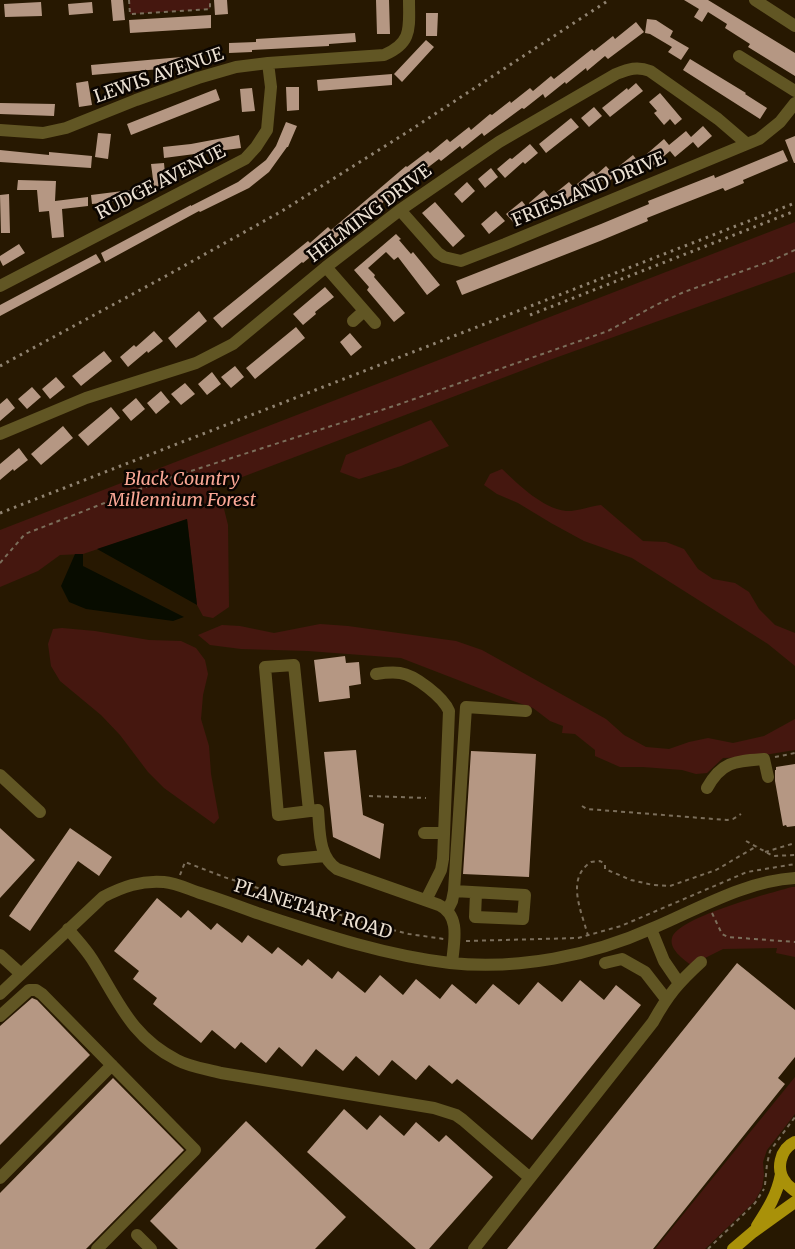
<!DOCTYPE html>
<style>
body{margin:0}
canvas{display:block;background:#271801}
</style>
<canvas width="795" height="1249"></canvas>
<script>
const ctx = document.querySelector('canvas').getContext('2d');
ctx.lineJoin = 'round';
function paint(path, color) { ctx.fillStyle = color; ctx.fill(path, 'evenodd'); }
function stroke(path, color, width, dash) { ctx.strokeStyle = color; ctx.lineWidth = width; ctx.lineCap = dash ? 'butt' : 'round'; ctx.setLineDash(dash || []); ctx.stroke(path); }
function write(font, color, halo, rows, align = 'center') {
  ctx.font = font + ' Merriweather,serif'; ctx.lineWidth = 5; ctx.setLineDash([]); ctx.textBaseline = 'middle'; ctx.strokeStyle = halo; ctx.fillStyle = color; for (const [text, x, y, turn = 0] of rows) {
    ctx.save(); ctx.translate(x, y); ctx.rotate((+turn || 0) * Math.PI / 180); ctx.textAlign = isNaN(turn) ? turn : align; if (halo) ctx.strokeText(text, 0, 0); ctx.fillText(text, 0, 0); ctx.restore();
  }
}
const green = new Path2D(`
 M129 0H210V9L130 14Z
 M795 222V272L555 358 237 479 214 474 212 490 224 509 228 525 229 607 213 618 203 616 197 605 187 519 83 554 60 555 38 571 0 587V530Z
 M431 420 449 446 401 466 359 479 340 472 346 455Z
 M502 469C519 485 542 508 566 511 574 512 592 506 601 505L643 541 666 542 684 549 698 569 713 579 735 583 749 592 759 609 775 625 795 633V666L768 644 632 558 584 541 551 523 518 503 497 494 484 485 490 474Z
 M320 624 348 626 456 641 482 650 606 719 624 735 646 747 669 749 689 742 708 738 733 743 764 736 795 719V750L752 757 723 758 707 773 696 774 682 770 643 767H620L595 756V750L575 734 562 733 563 726 550 721 533 708 502 697 401 658 308 651 241 649 210 645 198 635 222 625 240 626 274 633Z
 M62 628 95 631 149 640 181 641 196 648 205 660 208 674 203 695 201 719 209 746 211 774 219 818 214 824 164 788 148 772 120 735 101 715 60 681 51 666 48 644 53 629Z
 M792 887H795V957L776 953 777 948 723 949 691 965C683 959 669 949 672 938 678 917 771 893 792 887Z
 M795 1077V1114L767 1150 763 1162 764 1175 762 1188 754 1202 705 1249H655Z`);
const water = new Path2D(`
 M187 519 197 605 97 549Z
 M75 554H83V566L184 617 173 621 86 609 69 602 61 586Z`);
const building = new Path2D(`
 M111 0H123L125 20 113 21Z
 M214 0H227L228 14 215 15Z
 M376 0H389L390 34H377Z
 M684 0H708L795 53V76L748 47 750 44 725 28 727 24 708 12 702 22 694 17 699 9Z
 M41 2 42 16 5 17 4 4Z
 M92 2 93 13 69 15 68 4Z
 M426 13H438L437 36H426Z
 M211 15V28L130 33 129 20Z
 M647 19 656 20 673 31 670 37 689 48 681 60 668 52 672 47 650 34 645 33Z
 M636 22 644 32 608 59 605 56 587 71 586 68 566 84 565 82 545 98 543 94 524 109 522 108 484 136 482 133 462 149 460 146 441 161 439 159 422 172 420 171 346 234 343 232 322 249 321 248 303 263 302 262 222 328 213 318 308 241 310 243 328 227 331 230 406 166 407 167 428 151 430 153 447 139 450 142 469 127 471 130 490 114 492 115 510 101 511 103 530 88 533 91 551 76 554 79 592 49 594 51 613 36 615 39Z
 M355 33 356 42 329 44V46L252 50V52L229 53V43L256 42V39Z
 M426 40 434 47 402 82 394 74Z
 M193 56 194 66 92 75 91 65Z
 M690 59 746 93 745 94 767 108 760 119 683 70Z
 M392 74V85L318 91 317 80Z
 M88 81 92 105 79 107 76 83Z
 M636 83 643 91 610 117 602 108 627 88 628 90Z
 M286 87H299V110L287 111Z
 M252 88 255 111 242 112 240 89Z
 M216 89 220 100 131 135 127 124Z
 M660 93 682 119 675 125 670 119 664 125 654 113 657 111 649 102Z
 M0 103 55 104 54 116 0 114Z
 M594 107 602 116 589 127 581 118Z
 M571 118 579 127 546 153 539 144Z
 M286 122 297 126 288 147H287L269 172 249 188 200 212 199 211 105 262 101 253 191 205V206L238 182 266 160 276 146Z
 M703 126 712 136 698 148 693 142 675 157 670 151 649 169 641 159 664 139 669 145 686 131 691 137Z
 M98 133 111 134 108 159 95 157Z
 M239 135 241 148 164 158 163 147 191 144Z
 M795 136V163H794L785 140Z
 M530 144 538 153 525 164 523 162 505 178 497 169 510 158 512 159Z
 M0 150 49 155V152L92 156 91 168 0 162Z
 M783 150 788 161 743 180 744 183 725 191 723 188 672 208 647 218 648 221 600 241 462 295 456 281 601 224 649 204 648 201 714 175 715 178Z
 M633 155 640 164 626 176 618 167Z
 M164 163 166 185 154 187 151 164Z
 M606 166 615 176 606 184 602 180 585 194 577 184 593 171 596 175Z
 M491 168 498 177 485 188 478 179Z
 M18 180 56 181 55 201 88 197V206L62 209 64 237 52 238 49 211 39 212 37 190H17Z
 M467 182 475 191 462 203 454 194Z
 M569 182 577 191 561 204 553 195Z
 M139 189 141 199 92 204 91 195Z
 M544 190 552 200 537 213 529 203Z
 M9 194 10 233H1L0 195Z
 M522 201 529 210 514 223 506 214Z
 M435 202 465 236 453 247 422 213Z
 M496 211 505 221 489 234 481 224Z
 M396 234 401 239 399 240 411 254 413 252 440 285 427 295 398 257 394 260 386 252 368 268 375 275 374 277 405 313 394 322 367 290 369 287 354 270Z
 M19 244 25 253 3 266 0 260V256Z
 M96 254 101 262 0 316V305Z
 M325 287 334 297 315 312 316 314 303 325 293 314Z
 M199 311 207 321 176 348 168 338Z
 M296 327 305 338 255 379 246 368Z
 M154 331 163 341 148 353 147 351 128 367 120 357 134 345 136 347Z
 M350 333 362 347 351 356 340 342Z
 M104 351 112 361 81 386 72 376Z
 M235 366 244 377 231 388 221 377Z
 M212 372 221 384 207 395 198 384Z
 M56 377 65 387 50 399 42 389Z
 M185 383 195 394 181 405 171 394Z
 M32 387 41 397 27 409 18 399Z
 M161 391 170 402 156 414 147 403Z
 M7 398 15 408 0 421V404Z
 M136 398 145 409 131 421 122 410Z
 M111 407 120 418 88 446 78 435Z
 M63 426 73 438 41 465 31 454Z
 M19 448 28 460 14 471 13 469 0 480V464Z
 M345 656 346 663 359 662 361 684 349 686 350 698 319 702 314 660Z
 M356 750 363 815 384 824 380 859 333 837 324 752Z
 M471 751 536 754 529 877 463 874Z
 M795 764V826L787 827 786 825 783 826 775 781V770H776V767Z
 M0 828 35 860 0 898Z
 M70 828 112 857 99 876 78 861 30 931 9 916Z
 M157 898 181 918 188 910 211 930 217 923 242 943 248 935 272 954 278 947 302 966 308 959 332 979 338 971 365 993 380 975 403 995 416 979 440 999 452 984 476 1004 493 984 519 1005 538 982 562 1002 580 980 604 1000 616 985 641 1005 532 1140 457 1079 452 1084 429 1065 416 1080 392 1060 379 1076 356 1056 343 1071 316 1049 302 1067 279 1047 266 1063 241 1042 235 1049 212 1030 201 1043 153 1004 157 998 133 979 139 971 114 951Z
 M737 963 795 1010V1057L778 1078 785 1084 653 1249H507Z
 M32 998 37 1000 90 1055 0 1145V1026Z
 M113 1078 184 1150 86 1249H0V1193Z
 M344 1109 367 1130 380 1115 404 1136 416 1122 439 1142 446 1135 493 1177 429 1249H416L307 1152Z
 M246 1121 346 1217 315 1249H178L150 1221Z`);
const path = new Path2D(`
 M129 0 130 14 210 9V0
 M0 563 25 534 166 479 397 405 608 331 656 305 684 292 771 261 795 250
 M775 757 795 753
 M369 796 426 798
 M582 806 587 809 727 820 733 819 741 814
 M746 841 773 856 795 855
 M765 852 795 843
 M180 875 185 862 224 877 368 924 409 934 444 939
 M712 913 722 934 728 937 795 942
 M588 936C582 912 565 879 591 862L600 861 605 864V869L631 880 653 885 670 886 716 870 757 846
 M466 941 578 938 621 926 747 872 795 864
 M765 1185 767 1164 770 1151 795 1117
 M708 1249 755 1203 764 1189`);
const minor = new Path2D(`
 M755 0 795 26
 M739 56 795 91
 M0 130 43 133 66 128 136 100 198 78 236 67 268 63 384 55C413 43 409 27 409 0
 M400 210 438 253 444 257 461 261 505 244 759 139 780 122 795 103
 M326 267 375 323
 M0 286 245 159 256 147 267 130 271 87 268 63
 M353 321 364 311
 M0 434 86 398 196 363 233 344 326 267 400 210 499 142 616 74C629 69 637 66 650 71L718 119 746 143
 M376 674C383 673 392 672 400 673 415 675 443 697 449 711L443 859 441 870 426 900
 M0 775 40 812
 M707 788C722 761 736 761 764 759L768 777
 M309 811 294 665 265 667 278 815 318 810C320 831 318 856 337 869L439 905C461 916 454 941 452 963
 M424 833H444
 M283 860 325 856
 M454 891 525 895 523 919 475 917 476 893
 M448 909 452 901 454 891 466 707 526 711
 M68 929C76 939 85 948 92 959 118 1000 130 1036 177 1060 190 1067 206 1069 221 1073L434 1108 456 1115 463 1120 530 1178
 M651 929 664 961 679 983
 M0 955 21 974
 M605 963 622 959 645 972 666 999
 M0 994 103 897C122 887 141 880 164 882 176 883 188 889 200 893 219 899 238 906 257 913 321 934 383 955 450 963 518 970 591 956 653 928 698 909 745 881 795 878
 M0 1016 29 990H36L42 994 195 1150 97 1249
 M0 1178 112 1065
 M137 1235 151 1249
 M474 1249 653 1022C668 995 678 983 701 962`);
const major = new Path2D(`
 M795 1142C780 1149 775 1170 786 1183 788 1186 792 1188 795 1191
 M757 1226C768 1209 777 1195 781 1174
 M733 1249 753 1232 795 1202`);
const rail = new Path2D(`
 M530 315 795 211
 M0 366 166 276 282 211 409 131 609 0
 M0 513 795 203`);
const streetNames = [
 ["LEWIS AVENUE",159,76,-19],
 ["RUDGE AVENUE",161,183,-27],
 ["FRIESLAND DRIVE",589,190,-23],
 ["HELMING DRIVE",370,214,-37],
 ["PLANETARY ROAD",313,910,17]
];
const parkNames = [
 ["Black Country",182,480],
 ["Millennium Forest",182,501]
];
paint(green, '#45170f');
paint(water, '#080c00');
paint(building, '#b59783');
stroke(path, '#7b6e5b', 2, [4, 4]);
stroke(minor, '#615624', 12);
stroke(major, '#a99109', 12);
stroke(rail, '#908371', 3, [2.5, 5]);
write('18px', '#ebe0d2', '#0b0501', streetNames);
write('italic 18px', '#faa795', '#0b0501', parkNames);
</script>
